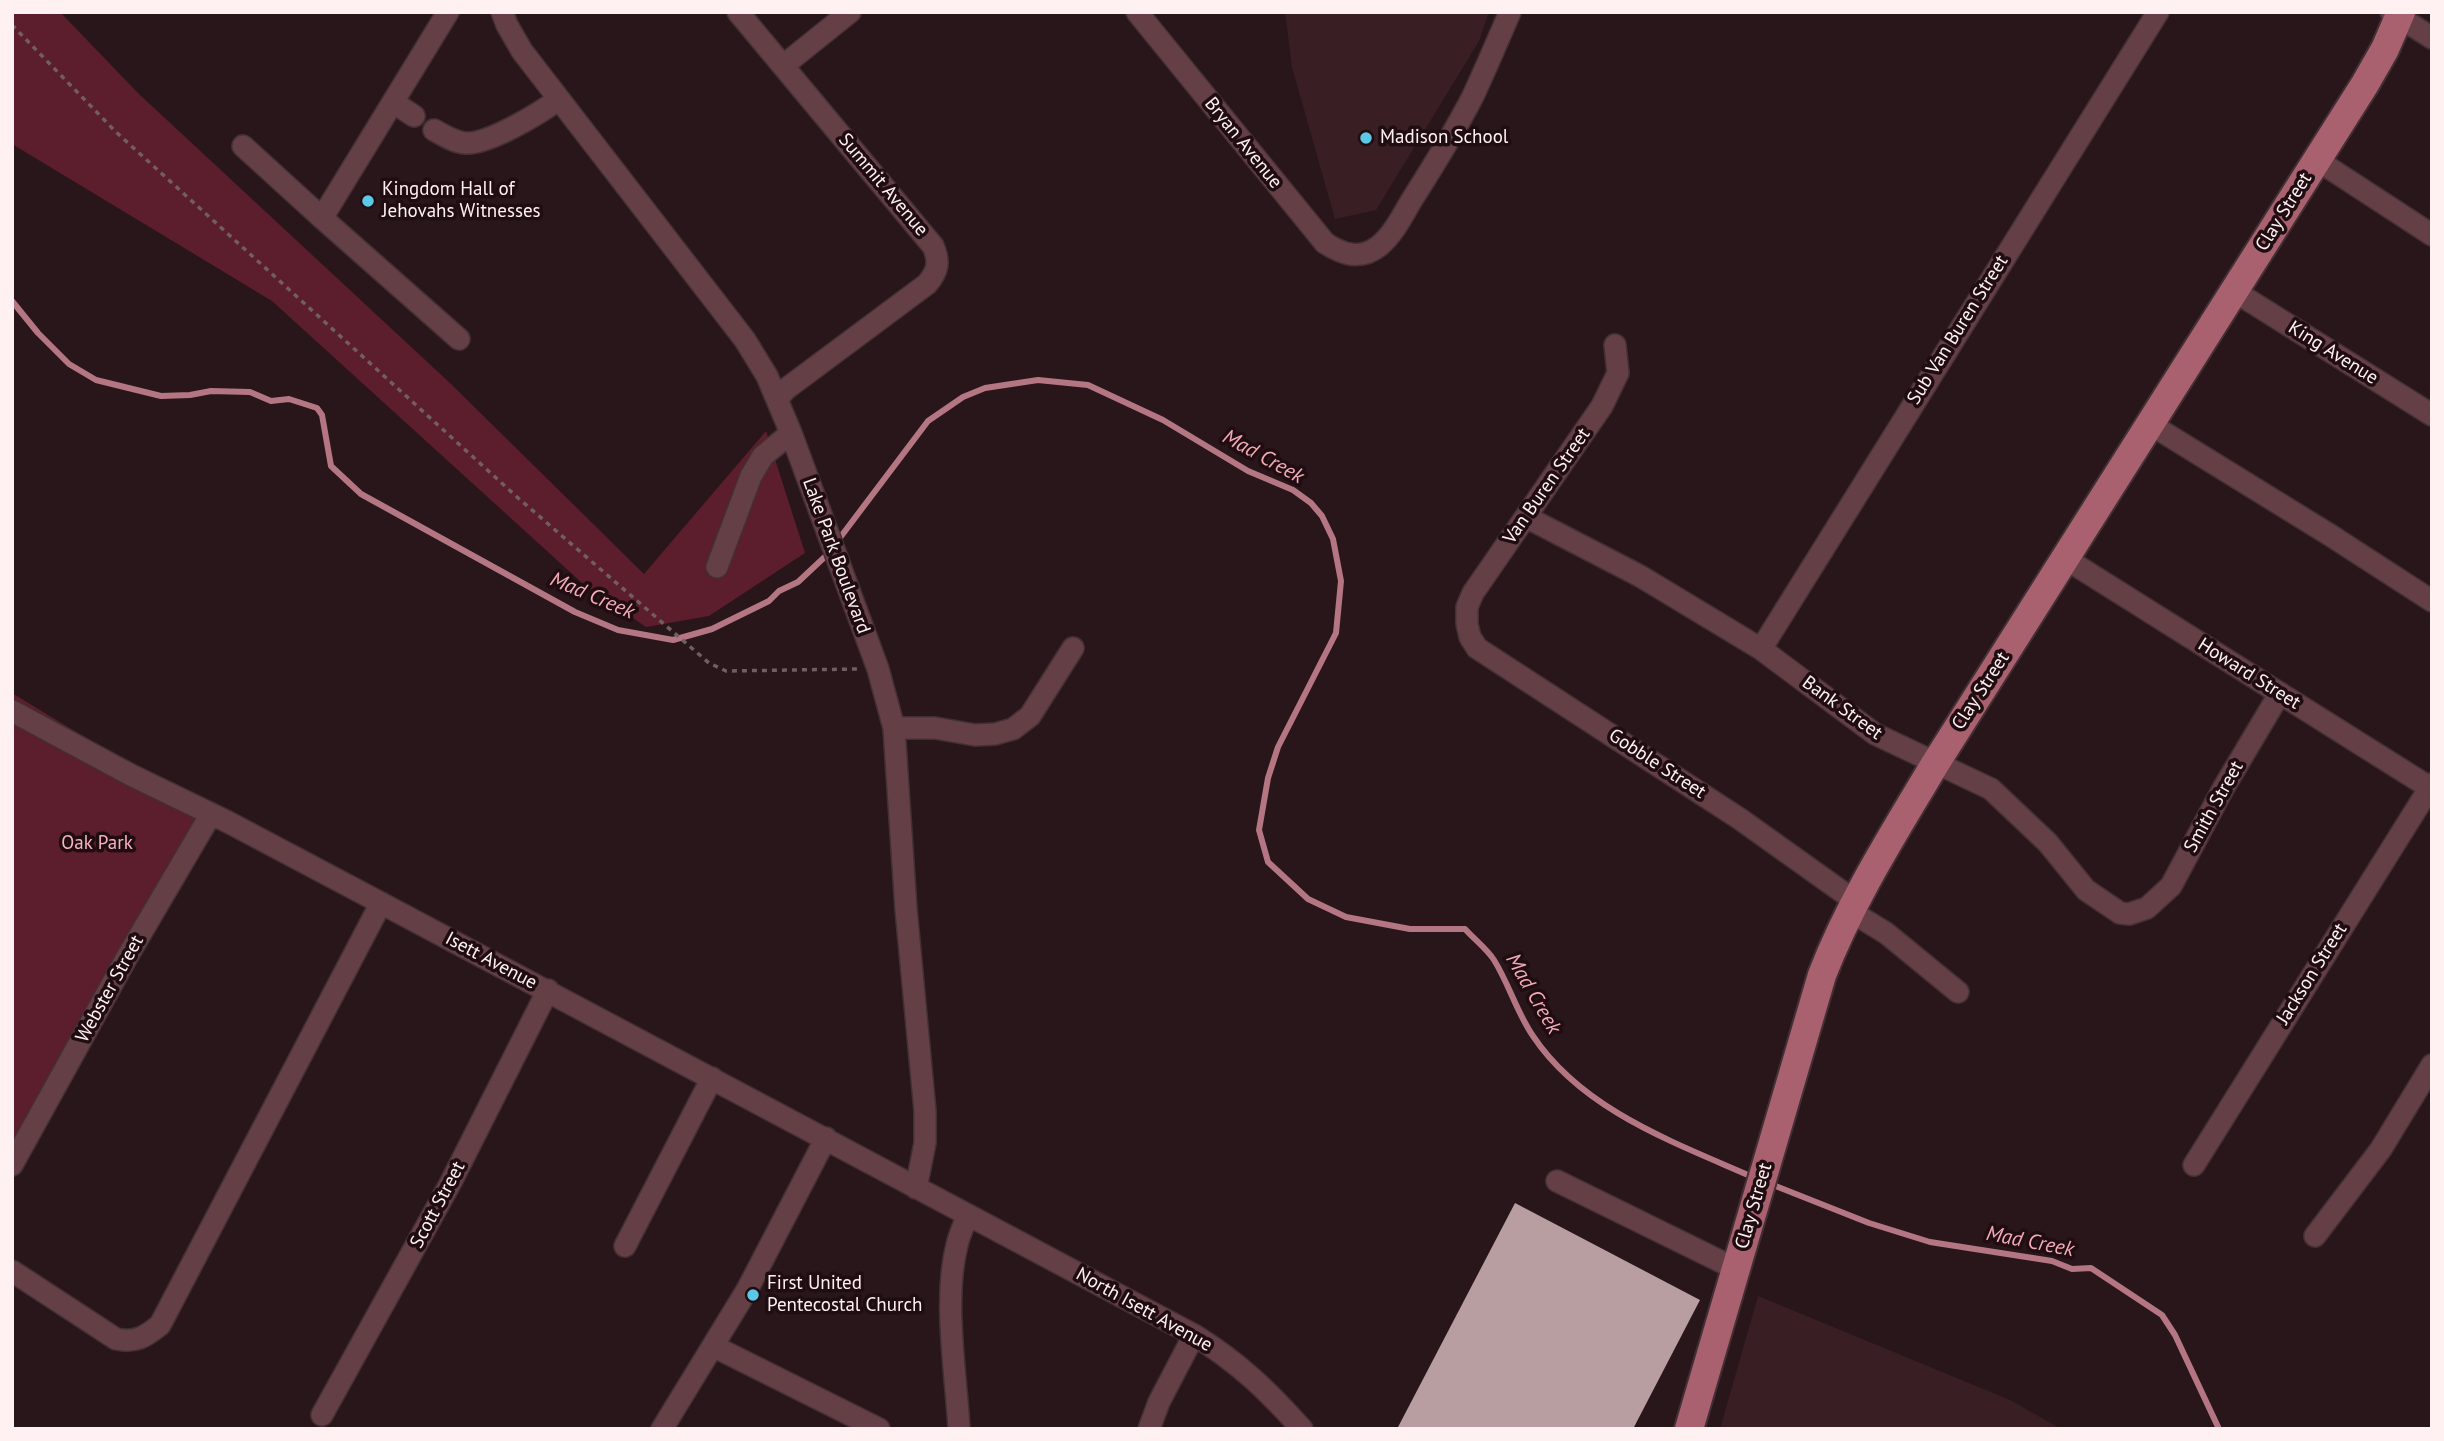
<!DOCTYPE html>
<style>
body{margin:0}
#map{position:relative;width:2444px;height:1441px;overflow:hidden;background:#29161a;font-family:"PT Sans",sans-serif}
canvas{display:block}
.frame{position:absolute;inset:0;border:14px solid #fff0f2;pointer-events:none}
</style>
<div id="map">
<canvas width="2444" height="1441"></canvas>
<div class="frame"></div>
</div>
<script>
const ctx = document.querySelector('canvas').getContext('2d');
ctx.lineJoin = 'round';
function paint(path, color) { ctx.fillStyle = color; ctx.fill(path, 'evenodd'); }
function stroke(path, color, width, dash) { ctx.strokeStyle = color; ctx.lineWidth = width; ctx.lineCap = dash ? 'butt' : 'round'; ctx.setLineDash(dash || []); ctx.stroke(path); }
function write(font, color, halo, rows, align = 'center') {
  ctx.font = font + ' "PT Sans",sans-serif'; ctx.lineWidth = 7; ctx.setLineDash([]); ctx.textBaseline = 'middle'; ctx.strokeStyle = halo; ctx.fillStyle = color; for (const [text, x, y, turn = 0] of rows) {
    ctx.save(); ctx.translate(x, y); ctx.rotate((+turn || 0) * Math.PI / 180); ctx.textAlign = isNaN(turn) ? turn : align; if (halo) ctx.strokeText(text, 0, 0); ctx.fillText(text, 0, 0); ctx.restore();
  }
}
const built = new Path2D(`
 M1285 12H1489L1479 41 1376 210 1335 219 1292 67Z
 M1758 1296 2010 1400 2061 1429H1720Z`);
const green = new Path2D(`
 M12 12H60L139 94 451 384 644 574 766 431 805 553 709 616 646 627 581 582 272 301 12 144Z
 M12 693 211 814 12 1179Z`);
const stream = new Path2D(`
 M12 301 38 333 69 364 96 380 161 396 190 395 211 391 250 392 271 401 289 399 317 408 322 415 331 466 361 494 575 612 618 630 673 640 712 629 769 601 779 591 798 582 830 552
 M836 543 928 421 963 397 985 388 1038 380 1088 385 1163 420 1248 471 1293 490 1311 503 1322 516 1333 539 1341 581 1336 633 1278 747 1268 778 1259 830 1268 862 1308 899 1346 917 1410 929H1465C1474 939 1487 949 1494 960 1509 984 1517 1013 1533 1036 1583 1111 1676 1143 1755 1178
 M1768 1183 1869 1223 1930 1242 2052 1261 2072 1269 2091 1268 2162 1315 2175 1335 2219 1429`);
const building = new Path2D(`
 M1515 1203 1700 1300 1633 1429H1397Z`);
const path = new Path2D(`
 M12 25 116 132 517 497 709 663 726 671 858 669`);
const minor = new Path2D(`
 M502 12 507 25 522 51 745 340 767 376 791 433 878 669 894 728 906 909 925 1111V1143L916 1188
 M738 12 933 246C940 262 938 271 927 284L786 389 777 399
 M1137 12 1325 243C1342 254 1360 261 1379 246 1394 234 1403 214 1413 198 1434 165 1455 131 1473 96 1486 68 1498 40 1510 12
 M2391 12 2432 38
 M784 65 850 12
 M393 102 414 116
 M434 130C443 135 454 142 465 143 488 145 540 113 559 99
 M243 146 322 218 448 12
 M2317 160 2432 235
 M322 218 459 339
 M2234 291 2432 415
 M1615 345 1618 373 1602 406 1473 593 1467 607V624L1470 637 1477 648 1740 819 1855 901
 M2150 424 2330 535 2432 601
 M1526 517 1640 576 1761 649 1875 734 1991 789 2048 843 2086 890 2120 913 2129 914 2147 908 2171 886 2224 787 2280 693
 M2066 559 2432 789
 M717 567 751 476 763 456 791 433
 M1761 649 2158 12
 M12 711 131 775 228 822 381 903 1194 1335C1239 1363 1267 1390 1302 1429
 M894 728H935L975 735 995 734 1013 729 1030 716 1073 648
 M1850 911 1886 933 1958 992
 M12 1165 127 957 211 814
 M2194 1165 2432 784
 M1557 1181 1736 1269
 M2315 1236 2381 1149 2432 1065
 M625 1246 712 1078
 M12 1271 116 1339C136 1343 145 1337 160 1325L381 903
 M713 1346 879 1429
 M322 1415 451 1182 548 990
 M662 1429 747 1290 826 1138
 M959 1429C956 1373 943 1299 957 1245 959 1235 964 1225 968 1215
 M1149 1429 1159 1402 1194 1335`);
const major = new Path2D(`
 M1689 1429 1822 975C1851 900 1894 833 1935 764L2365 84 2385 49 2401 12`);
const markers = [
 [1366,138,7,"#5ac8e6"],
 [368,201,7,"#5ac8e6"],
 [753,1295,7,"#5ac8e6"]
];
const poiNames = [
 ["Madison School",1380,138],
 ["Kingdom Hall of",382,190],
 ["Jehovahs Witnesses",382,212],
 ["First United",767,1284],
 ["Pentecostal Church",767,1306]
];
const streetNames = [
 ["Bryan Avenue",1243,143,51],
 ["Summit Avenue",883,185,50],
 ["Clay Street",2284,212,-58],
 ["Sub Van Buren Street",1958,330,-58],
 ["King Avenue",2333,353,32],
 ["Van Buren Street",1547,486,-55],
 ["Lake Park Boulevard",836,556,70],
 ["Howard Street",2249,674,32],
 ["Clay Street",1981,691,-57],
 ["Bank Street",1842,708,36],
 ["Gobble Street",1657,764,33],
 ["Smith Street",2214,807,-61],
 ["Isett Avenue",491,961,28],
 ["Jackson Street",2312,974,-58],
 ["Webster Street",110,989,-61],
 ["Scott Street",438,1205,-62],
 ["Clay Street",1754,1206,-74],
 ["North Isett Avenue",1144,1310,29]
];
const parkNames = [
 ["Oak Park",97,844]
];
const waterNames = [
 ["Mad Creek",1263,457,29],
 ["Mad Creek",592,596,23],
 ["Mad Creek",1533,994,60],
 ["Mad Creek",2030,1242,11]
];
paint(built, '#391f24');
paint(green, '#5c1d2d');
stroke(stream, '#b57683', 6);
paint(building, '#b89ea1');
stroke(minor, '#433034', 24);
stroke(major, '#433034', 32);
stroke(path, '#705e61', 3.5, [5, 5]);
stroke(minor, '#644046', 21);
stroke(major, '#aa616f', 28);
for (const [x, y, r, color] of markers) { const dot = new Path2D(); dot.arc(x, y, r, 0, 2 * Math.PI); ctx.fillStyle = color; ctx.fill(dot); stroke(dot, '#1f0d11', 2.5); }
write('19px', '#fff0f2', '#1f0d11', poiNames, 'left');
write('19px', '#fff0f2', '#1f0d11', streetNames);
write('19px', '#fab2be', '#1f0d11', parkNames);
write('italic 21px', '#f3abb7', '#1f0d11', waterNames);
</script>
